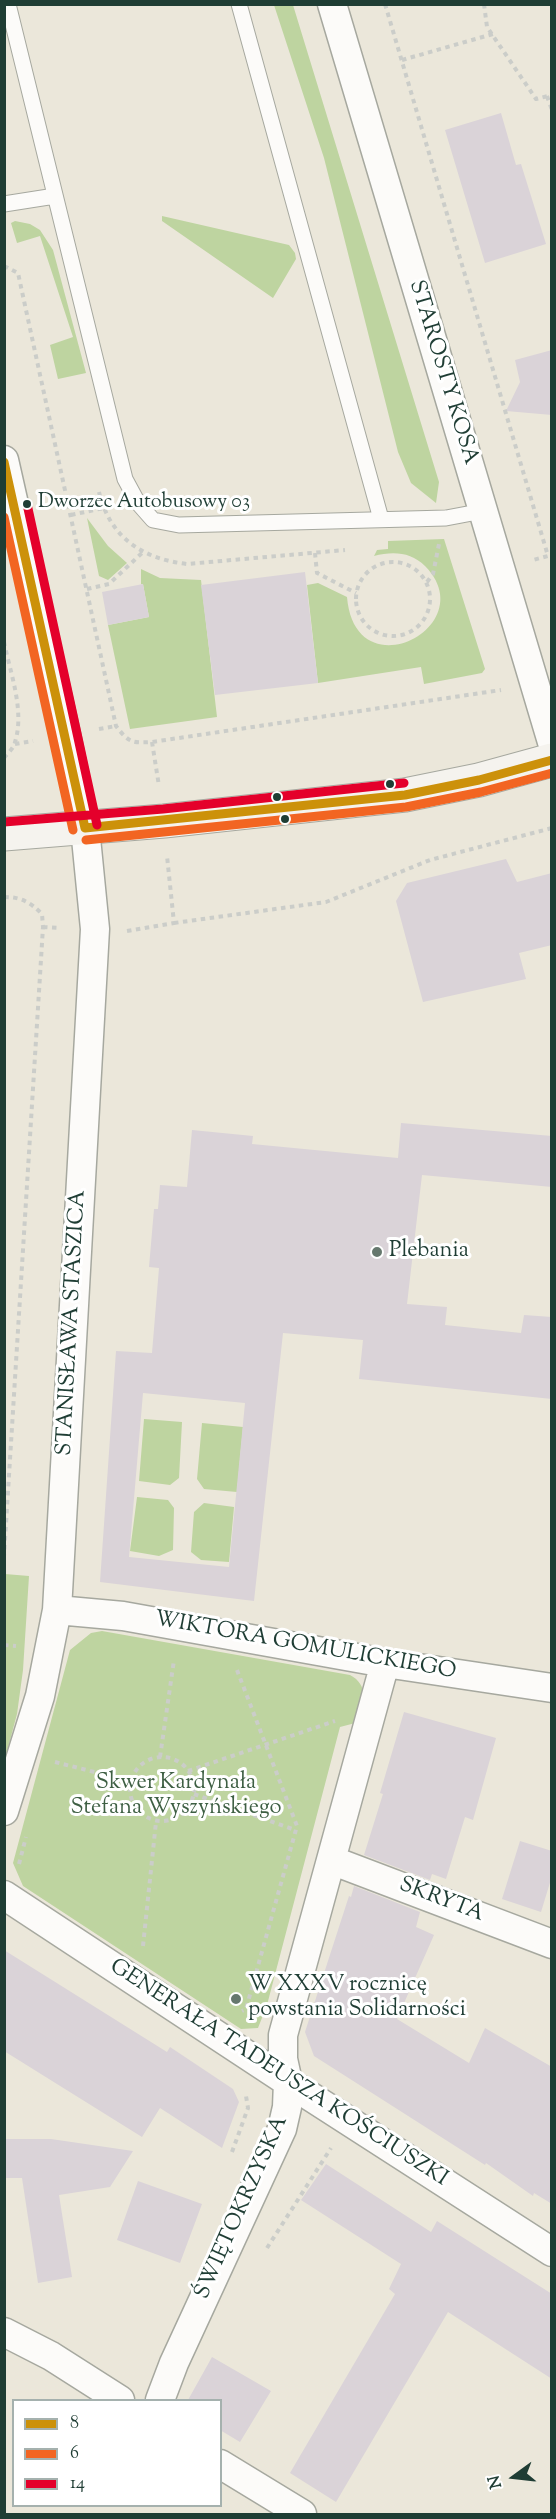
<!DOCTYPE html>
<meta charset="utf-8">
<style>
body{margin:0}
#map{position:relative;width:556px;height:2519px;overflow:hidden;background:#ebe7da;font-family:"Sorts Mill Goudy",serif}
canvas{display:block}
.frame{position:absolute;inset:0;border:6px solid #1f3d34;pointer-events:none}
.legend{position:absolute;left:12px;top:2399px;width:210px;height:108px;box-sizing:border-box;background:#fff;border:2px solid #a5b1ae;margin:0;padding:8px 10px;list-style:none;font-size:18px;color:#1f3d34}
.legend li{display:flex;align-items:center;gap:12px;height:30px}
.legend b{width:30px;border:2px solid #a5b1ae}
.north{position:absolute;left:484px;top:2447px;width:60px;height:60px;-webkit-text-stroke:4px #fff;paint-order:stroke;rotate:255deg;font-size:16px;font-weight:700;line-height:24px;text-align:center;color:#1f3d34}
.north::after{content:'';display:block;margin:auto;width:21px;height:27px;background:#1f3d34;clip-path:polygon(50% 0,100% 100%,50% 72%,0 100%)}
</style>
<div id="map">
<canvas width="556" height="2519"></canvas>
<div class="frame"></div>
<ul class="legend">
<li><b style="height:8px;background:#cc910a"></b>8</li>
<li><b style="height:8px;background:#f26522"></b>6</li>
<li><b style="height:8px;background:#e4002b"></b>14</li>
</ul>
<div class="north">N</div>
</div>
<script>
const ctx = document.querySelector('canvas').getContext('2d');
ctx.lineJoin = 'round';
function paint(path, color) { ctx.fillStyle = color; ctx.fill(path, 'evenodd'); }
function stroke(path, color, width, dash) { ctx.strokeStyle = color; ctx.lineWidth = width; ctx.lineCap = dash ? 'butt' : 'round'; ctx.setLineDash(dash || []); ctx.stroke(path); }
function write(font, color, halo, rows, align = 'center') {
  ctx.font = font + ' "Sorts Mill Goudy",serif'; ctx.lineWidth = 6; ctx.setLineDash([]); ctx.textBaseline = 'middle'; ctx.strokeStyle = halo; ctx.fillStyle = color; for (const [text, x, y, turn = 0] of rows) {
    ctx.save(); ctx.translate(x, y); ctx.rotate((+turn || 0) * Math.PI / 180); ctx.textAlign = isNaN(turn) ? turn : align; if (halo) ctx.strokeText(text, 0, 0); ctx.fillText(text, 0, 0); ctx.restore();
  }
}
const green = new Path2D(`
 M274 5H293L439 482 436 503 411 483 398 452 324 158Z
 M162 216 289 245 295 253 296 259 273 298 162 221Z
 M15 221 30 224 40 230 53 250 86 373 58 379 50 345 73 337 40 236 17 243 11 223Z
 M87 518 108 546 127 563 108 580 99 576Z
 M444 539 485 669 482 673 424 684 421 667 318 683 307 585 318 583 347 597C355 693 484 626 425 566 411 552 393 551 374 556L377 550 388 549V541Z
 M141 569 160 578 201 580 217 717 130 729 108 625 149 617 143 584H141Z
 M144 1419 182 1422 179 1478 170 1485 139 1481Z
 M202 1423 243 1427 237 1492 204 1489 197 1479Z
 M137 1497 168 1500 174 1508 173 1550 159 1556 130 1551Z
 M204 1503 234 1507 229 1562 201 1560 191 1552 194 1512Z
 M5 1574 29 1576 23 1670 17 1714 5 1759Z
 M102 1631 350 1675C369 1685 364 1703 363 1721L340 1727 267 2005 258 2028 241 2029 23 1886 13 1863 70 1650 91 1633Z`);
const building = new Path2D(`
 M501 113 516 165 521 164 546 244 485 263 445 130Z
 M552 350V415L506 411 520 382 515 360Z
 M305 572 318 683 215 695 201 585Z
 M143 584 149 617 108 625 102 592Z
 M506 859 517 882 552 873V945L519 953 526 979 423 1002 396 901 407 883Z
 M401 1123 552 1136V1187L422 1175 407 1304 447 1307 445 1325 521 1333 524 1315 552 1317V1399L359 1379 363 1340 283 1333 254 1601 100 1582 116 1351 152 1353 159 1268 149 1267 154 1209H158L160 1185 187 1187 192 1130 253 1136 252 1144 398 1158ZM143 1393 245 1403 229 1567 129 1557Z
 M404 1712 496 1738 473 1820 465 1817 446 1879 432 1874 430 1880 364 1855 383 1794 380 1793Z
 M520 1841 552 1851V1876L541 1912 502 1899Z
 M354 1886 420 1912 416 1927 434 1935 397 2019 469 2063 485 2028 552 2067V2204L534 2193 533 2196 486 2163 485 2165 314 2056 305 2032 349 1896 351 1897Z
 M4 1950 167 2052 170 2047 233 2089 239 2102 222 2148 160 2108 142 2137 4 2051Z
 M4 2139H51L133 2151 110 2187 59 2195 72 2277 38 2283 22 2178H4Z
 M326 2164 431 2232 437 2221 552 2294V2379L448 2312 336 2502 290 2473 395 2294 389 2289 401 2264 301 2200Z
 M138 2181 202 2204 180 2263 117 2240Z
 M212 2357 271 2391 240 2442 220 2430V2400H188Z`);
const path = new Path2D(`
 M385 4 548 556 533 560
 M484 4 487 27 536 99 552 95
 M402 60 493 34
 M547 96 552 110
 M4 266 18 273 116 726C129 743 132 743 152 742L501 690
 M99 492C110 538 143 559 187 564L345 550
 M71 515 104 508
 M315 553 317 573 356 593
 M356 599a37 37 0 1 1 74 0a37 37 0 1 1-74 0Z
 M427 582 433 574 439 544
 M87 589 109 584 143 552
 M4 642C10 672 25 711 15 742 14 748 8 753 4 758
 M99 729 116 726
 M152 742 159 786
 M15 744 33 741
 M4 897C21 897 30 902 42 914L43 927 4 1556
 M174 923 326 902 430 860 552 828
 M43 927 61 928
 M127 931 174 923 167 856
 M4 1645 16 1646
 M237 1670 297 1826 246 2009 242 2011
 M130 1789a32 32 0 1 1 64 0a32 32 0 1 1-64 0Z
 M160 1757 174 1660
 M55 1762 130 1781
 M188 1771 335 1721
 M194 1794 295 1830
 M19 1864 26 1837
 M143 1946 156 1822
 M232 2152 248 2108 246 2096
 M267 2248 331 2148`);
const lane = new Path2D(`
 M8 4 125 479 138 503 153 520 179 525 446 518 483 511
 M239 4 381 519
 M4 204 55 196`);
const street = new Path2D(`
 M332 4 552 742
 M4 460 66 735 85 828 95 929 57 1610 40 1696 4 1811
 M57 1610 123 1616 385 1663 552 1688
 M331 1860 552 1944
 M4 1895 288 2082 552 2252
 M4 2332 51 2356 120 2400
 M160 2400 174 2363 282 2129 287 2107 288 2082 283 2059V2035L385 1663
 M220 2464 302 2514`);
const secondary = new Path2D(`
 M4 834 164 821 405 795 479 780 552 760`);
const bus1 = new Path2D(`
 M4 462 85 828
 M85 828 405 795 479 780 552 760`);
const bus2 = new Path2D(`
 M4 517 73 830
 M86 840 406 807 481 792 552 773`);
const bus3 = new Path2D(`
 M27 504 97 825
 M4 822 163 809 404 783`);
const markers = [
 [27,504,5,"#1f3d34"],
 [390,784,5,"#1f3d34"],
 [277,797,5,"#1f3d34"],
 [285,819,5,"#1f3d34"],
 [377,1252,6,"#66786e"],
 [236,1999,6,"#66786e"]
];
const busNames = [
 ["Dworzec Autobusowy 03",38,504]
];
const streetNames = [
 ["STAROSTY KOSA",442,373,73],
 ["STANISŁAWA STASZICA",73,1323,-87],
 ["WIKTORA GOMULICKIEGO",305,1647,10],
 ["SKRYTA",441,1901,21],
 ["GENERAŁA TADEUSZA KOŚCIUSZKI",278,2074,33],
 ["ŚWIĘTOKRZYSKA",243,2208,-66]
];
const poiNames = [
 ["Plebania",389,1252],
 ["W XXXV rocznicę",248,1986],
 ["powstania Solidarności",248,2011]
];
const parkNames = [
 ["Skwer Kardynała",176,1784],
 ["Stefana Wyszyńskiego",176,1809]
];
paint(green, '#bed4a0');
paint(building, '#dad3d8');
stroke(lane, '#a6a89f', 17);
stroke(street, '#a6a89f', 31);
stroke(secondary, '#a6a89f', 35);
stroke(path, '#cbcdc9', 4, [4.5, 4.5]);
stroke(lane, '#fcfbf9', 15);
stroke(street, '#fcfbf9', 28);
stroke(secondary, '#f5f3ee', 33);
stroke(bus1, '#cc910a', 9);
stroke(bus2, '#f26522', 9);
stroke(bus3, '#e4002b', 9);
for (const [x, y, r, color] of markers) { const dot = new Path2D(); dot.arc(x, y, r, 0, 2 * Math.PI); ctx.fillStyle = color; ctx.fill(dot); stroke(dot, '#fff', 2); }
write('20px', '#1f3d34', '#fff', busNames, 'left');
write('22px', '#1f3d34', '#fff', streetNames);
write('22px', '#1f3d34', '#fff', poiNames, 'left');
write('22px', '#3e5f43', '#fff', parkNames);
</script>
